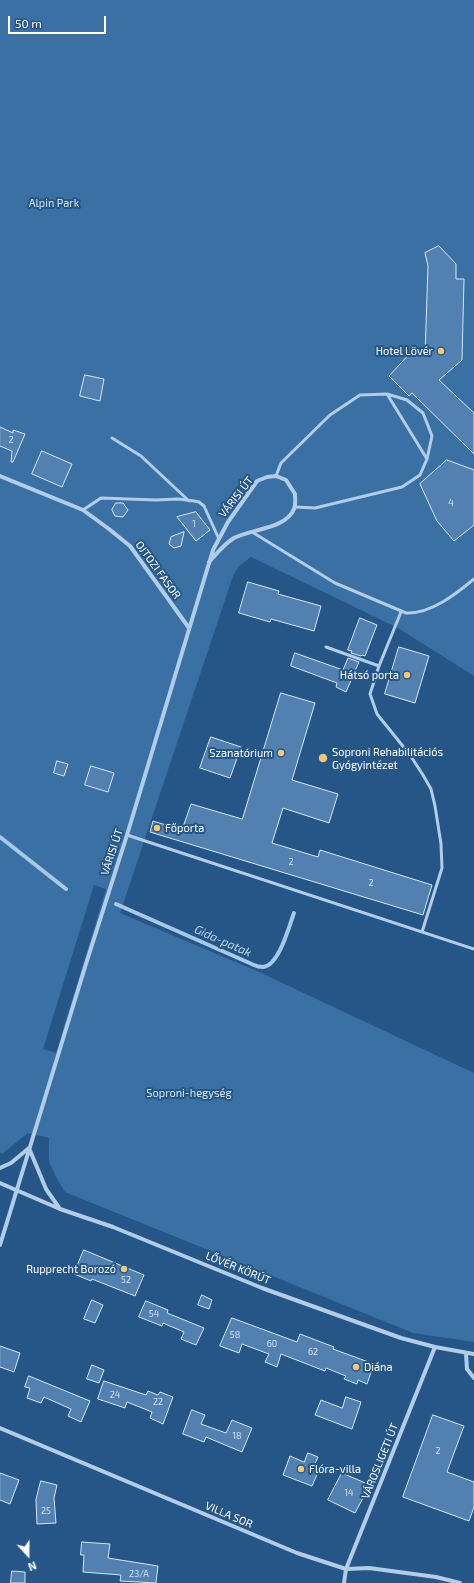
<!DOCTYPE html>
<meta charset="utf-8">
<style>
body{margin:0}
#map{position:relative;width:474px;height:1583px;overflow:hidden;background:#255687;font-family:"Exo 2",sans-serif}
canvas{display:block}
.north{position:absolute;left:8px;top:1535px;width:40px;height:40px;-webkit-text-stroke:3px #255687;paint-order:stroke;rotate:159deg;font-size:11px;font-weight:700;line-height:16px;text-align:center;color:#fff}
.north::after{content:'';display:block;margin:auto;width:14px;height:18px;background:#fff;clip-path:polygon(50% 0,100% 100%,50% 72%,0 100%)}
.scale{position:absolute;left:8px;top:16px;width:98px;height:18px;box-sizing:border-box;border:2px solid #fff;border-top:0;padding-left:5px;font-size:12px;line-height:14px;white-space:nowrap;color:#fff;-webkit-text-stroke:3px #255687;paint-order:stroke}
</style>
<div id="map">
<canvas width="474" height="1583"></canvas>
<div class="north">N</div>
<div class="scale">50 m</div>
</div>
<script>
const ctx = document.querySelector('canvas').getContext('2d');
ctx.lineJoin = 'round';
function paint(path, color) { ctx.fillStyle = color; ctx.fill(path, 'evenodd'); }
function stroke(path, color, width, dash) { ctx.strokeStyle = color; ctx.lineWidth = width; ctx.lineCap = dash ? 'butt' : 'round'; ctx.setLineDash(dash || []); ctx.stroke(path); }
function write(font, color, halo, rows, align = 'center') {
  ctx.font = font + ' "Exo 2",sans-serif'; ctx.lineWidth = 4; ctx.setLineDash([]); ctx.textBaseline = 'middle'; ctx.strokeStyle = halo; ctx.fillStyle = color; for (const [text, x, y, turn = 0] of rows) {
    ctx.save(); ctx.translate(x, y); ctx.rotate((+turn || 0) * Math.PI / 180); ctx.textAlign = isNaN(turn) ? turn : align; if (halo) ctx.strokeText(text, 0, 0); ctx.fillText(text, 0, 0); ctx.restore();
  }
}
const green = new Path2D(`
 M0 0H474V676L398 628 251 557 239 566 233 576 120 913 259 972 474 1073V1342L413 1333 65 1192 56 1177 49 1162V1138L28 1133 2 1154 0 1153ZM94 885 106 889 56 1053 43 1049Z`);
const stream = new Path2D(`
 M0 837 66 889
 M116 904 254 965C256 966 260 967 263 967 279 966 289 926 294 913`);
const building = new Path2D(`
 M439 246 456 264V279H464L462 360 439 380 474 413V454L412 393 409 396 389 376 413 350 425 355 428 266 425 253Z
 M85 375 104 379 100 401 80 396Z
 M0 427 13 433V430L25 434 13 462H11L12 451 0 446Z
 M42 451 72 464 62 487 32 474Z
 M447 460 474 470V525L454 541 437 521 420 484Z
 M116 503H123L128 510 123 517 115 516 112 510Z
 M196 512 210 530 196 541 177 517Z
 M184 532 181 546 174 548 169 544 171 537Z
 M248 582 279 591 278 594 321 606 314 631 271 619 270 622 239 613Z
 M360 618 377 625 365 656 362 655 361 656 351 653 352 651 348 650Z
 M399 647 429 656 415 703 385 694Z
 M295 653 343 670 348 658 359 662 346 692 336 687 337 683 291 666Z
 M281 693 315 703 292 780 338 794 329 823 283 808 272 843 318 857 320 850 432 885 423 915 150 832 153 821 182 830 191 804 242 819Z
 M211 737 241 747 230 778 200 768Z
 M57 761 68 764 64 776 54 773Z
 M91 766 114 773 108 792 85 785Z
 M84 1250 144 1275 135 1296 92 1279 91 1281 74 1274Z
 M202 1295 212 1300 209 1309 198 1305Z
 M92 1300 103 1305 95 1323 84 1319Z
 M146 1301 168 1310 167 1313 204 1328 196 1345 181 1339 184 1332 163 1323 162 1326 139 1317Z
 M232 1318 297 1342 300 1334 334 1347 333 1349 374 1364 367 1384 358 1380 357 1384 344 1379 346 1376 326 1368 325 1371 281 1354 277 1367 265 1362 269 1354 242 1344 239 1353 220 1346Z
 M0 1346 20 1353 14 1372 0 1367Z
 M92 1365 104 1370 99 1383 87 1379Z
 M29 1376 90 1401 81 1422 68 1416 71 1409 44 1397 41 1403 27 1398 30 1388 25 1387Z
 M104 1381 146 1395 148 1391 158 1395 160 1392 173 1397 163 1424 150 1418 152 1412 127 1402 125 1408 98 1399Z
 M346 1397 361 1402 352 1429 315 1415 321 1400 342 1408Z
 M192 1410 205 1415 201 1424 226 1433 232 1420 252 1428 242 1452 206 1437 204 1442 183 1434Z
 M433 1415 464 1426 447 1472 474 1482V1507L469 1521 403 1497Z
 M308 1453 318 1457 313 1468 319 1470 312 1486 283 1475 290 1456 304 1462Z
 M0 1473 19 1480 10 1504 0 1500Z
 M342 1473 370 1485 355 1513 328 1500Z
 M41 1481 57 1485 54 1498 56 1523 37 1524 36 1500Z
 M82 1542 110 1544 108 1558 158 1566 156 1583 120 1581 121 1575 83 1572 84 1555H81Z
 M12 1571 25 1572V1583H11Z`);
const service = new Path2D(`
 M387 394 427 459
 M112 438 141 456 189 501
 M276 476 281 463 330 415 360 395 387 394 407 400 423 413 432 436 427 459 420 475 402 487 315 508 295 507
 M83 510 101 498 156 500 178 499 194 501 199 502 204 506 218 537
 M252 532 335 583 406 613C431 614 456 594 474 579
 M401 612 379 666 370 694 377 714 410 755 423 775 431 789 435 806 441 844 442 868 422 932
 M326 647 379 666
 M127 835 474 949`);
const minor = new Path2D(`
 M0 476 83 510 109 529 130 546 189 628
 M29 1148 46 1189 60 1209
 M0 1168 11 1163 29 1148
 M0 1183 60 1209 113 1227 262 1288 401 1338 435 1347 474 1354
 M0 1245 85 967 127 835 213 550 228 522 257 481 267 477 276 476 286 480 295 494C295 499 296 505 294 509 286 529 251 529 234 538 224 544 216 554 209 562
 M466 1354 467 1369 474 1378
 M0 1428 297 1553 346 1569 369 1568 436 1577 460 1583
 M344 1583 346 1569 435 1347`);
const markers = [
 [441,351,4,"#f2c776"],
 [407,675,4,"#f2c776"],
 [281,753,4,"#f2c776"],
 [323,758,5,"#f2c776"],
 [157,828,4,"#f2c776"],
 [124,1269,4,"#f2c776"],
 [356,1367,4,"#f2c776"],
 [301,1469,4,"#f2c776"]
];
const numberNames = [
 ["2",11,440],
 ["4",451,503],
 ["1",194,524],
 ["2",291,862],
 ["2",371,883],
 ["52",126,1280],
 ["54",154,1314],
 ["58",235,1335],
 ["60",272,1344],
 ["62",313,1352],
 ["24",115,1395],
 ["22",158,1402],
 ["18",237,1436],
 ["2",438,1451],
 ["14",349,1493],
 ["25",46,1511],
 ["23/A",139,1574]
];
const parkNames = [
 ["Alpin Park",54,203],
 ["Soproni-hegység",189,1093]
];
const poiNames = [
 ["Hotel Lövér",433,351],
 ["Hátsó porta",399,675],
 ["Soproni Rehabilitációs",332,752,"left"],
 ["Gyógyintézet",332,765,"left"],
 ["Szanatórium",273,753],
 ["Főporta",165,828,"left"],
 ["Rupprecht Borozó",116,1269],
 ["Diána",364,1367,"left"],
 ["Flóra-villa",309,1469,"left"]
];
const streetNames = [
 ["VÁRISI ÚT",236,497,-52],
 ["OJTOZI FASOR",158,570,54],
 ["VÁRISI ÚT",112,852,-72],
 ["LŐVÉR KÖRÚT",238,1268,22],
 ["VÁROSLIGETI ÚT",380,1461,-68],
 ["VILLA SOR",229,1515,23]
];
const waterNames = [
 ["Gida-patak",223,941,24]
];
paint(green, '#3a70a4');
stroke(stream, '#a5c9e9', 4);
paint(building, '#5281b1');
stroke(building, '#d5e6f7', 1);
stroke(service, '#b1cde9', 3);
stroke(minor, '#b1cde9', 4);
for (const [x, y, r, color] of markers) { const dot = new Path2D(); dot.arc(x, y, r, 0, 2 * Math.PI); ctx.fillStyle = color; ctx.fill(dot); stroke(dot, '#255687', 1.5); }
write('9px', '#d4e0ec', null, numberNames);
write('11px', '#d5e6f7', '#255687', parkNames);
write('11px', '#fff', '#255687', poiNames, 'right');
write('11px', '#fff', '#255687', streetNames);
write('italic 12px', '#bdd7f0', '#255687', waterNames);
</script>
